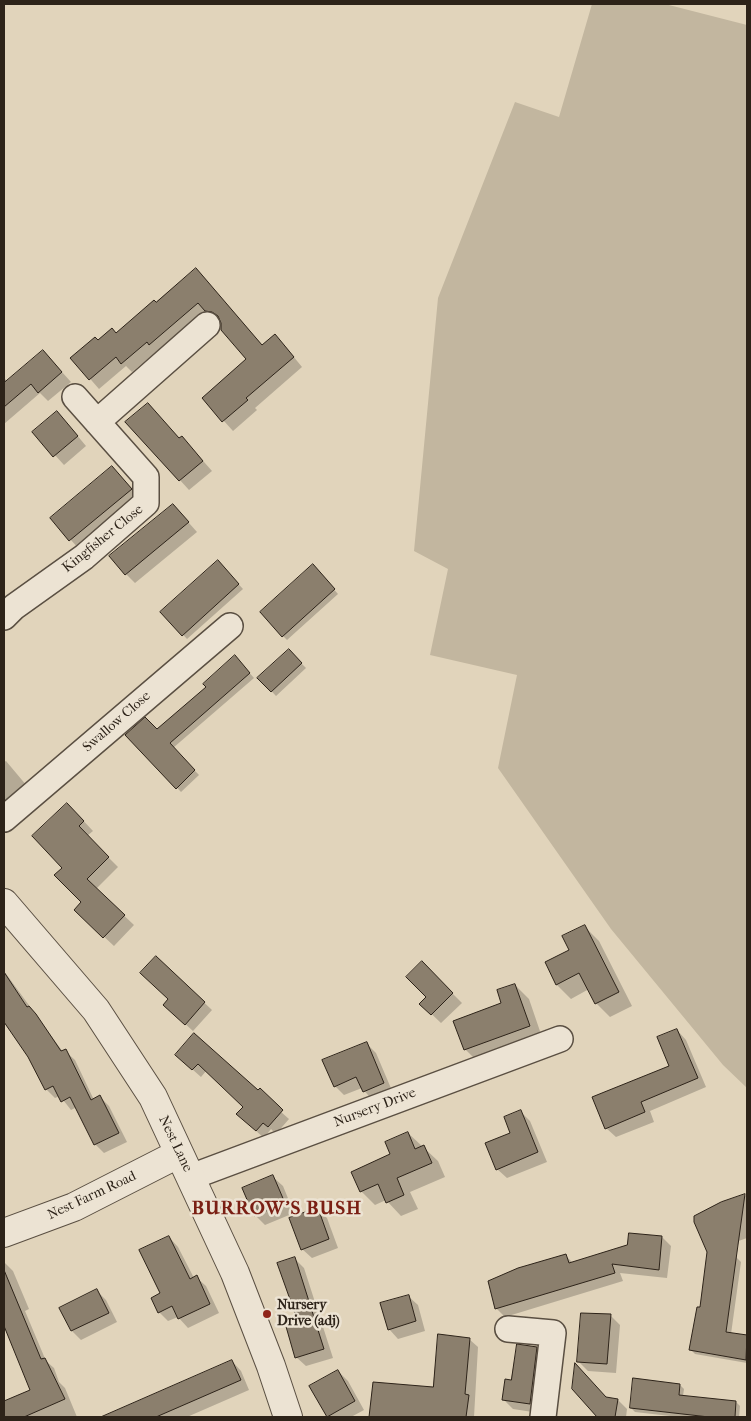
<!DOCTYPE html>
<style>
body{margin:0}
#map{position:relative;width:751px;height:1421px;overflow:hidden;background:#e1d4bb;font-family:"IM FELL French Canon",serif}
canvas{display:block}
.frame{position:absolute;inset:0;border:5px solid #2d2319;pointer-events:none}
</style>
<div id="map">
<canvas width="751" height="1421"></canvas>
<div class="frame"></div>
</div>
<script>
const ctx = document.querySelector('canvas').getContext('2d');
ctx.lineJoin = 'round';
function paint(path, color) { ctx.fillStyle = color; ctx.fill(path, 'evenodd'); }
function stroke(path, color, width, dash) { ctx.strokeStyle = color; ctx.lineWidth = width; ctx.lineCap = dash ? 'butt' : 'round'; ctx.setLineDash(dash || []); ctx.stroke(path); }
function write(font, color, halo, rows, align = 'center') {
  ctx.font = font + ' "IM FELL French Canon",serif'; ctx.lineWidth = 5; ctx.setLineDash([]); ctx.textBaseline = 'middle'; ctx.strokeStyle = halo; ctx.fillStyle = color; for (const [text, x, y, turn = 0] of rows) {
    ctx.save(); ctx.translate(x, y); ctx.rotate((+turn || 0) * Math.PI / 180); ctx.textAlign = isNaN(turn) ? turn : align; if (halo) ctx.strokeText(text, 0, 0); ctx.fillText(text, 0, 0); ctx.restore();
  }
}
const green = new Path2D(`
 M592 4H665L747 25V1088L723 1065 611 929 498 768 517 675 430 655 448 569 414 551 438 298 515 102 559 117Z`);
const shadow = new Path2D(`
 M196 270 263 346 284 345 302 367 255 408 257 410 233 431 204 399 248 360 221 320H215L207 312 159 353 157 351 132 372 126 366 99 389 72 358 98 341 116 334 157 304Z
 M43 351 71 382 48 401 40 393 4 424V378L8 382Z
 M66 422 86 446 64 465 34 432Z
 M127 422 179 440 182 437 212 471 189 490Z
 M112 467 140 498 80 550 51 518Z
 M173 505 197 532 135 583 126 574Z
 M222 566 243 589 187 639 162 612Z
 M317 570 338 594 287 640 283 636Z
 M289 651 306 668 276 696 259 678Z
 M239 661 254 678 173 748 199 775 181 792 127 735 157 731Z
 M6 761 27 786 4 804V762Z
 M77 814 93 831 87 836 118 867 96 889 134 925 114 946 85 919 83 902 63 868Z
 M585 927 599 941 632 1006 610 1017 596 1003 589 989 571 999 557 985 546 963 571 950Z
 M156 957 212 1010 193 1031 172 1012Z
 M422 963 462 1003 441 1023 421 1004 428 997Z
 M4 971 63 1052 65 1051 75 1060 94 1100 100 1097 109 1106 127 1142 104 1153 95 1144 77 1107 71 1110 60 1096 55 1098 46 1089 29 1057 7 1024H4Z
 M515 985 529 999 543 1040 479 1063 465 1049 503 1004Z
 M677 1030 686 1040 706 1087 650 1111 654 1122 616 1137 606 1128 670 1067Z
 M194 1035 289 1119 276 1134 271 1129 264 1138 246 1122 244 1107 206 1071 201 1077 184 1062Z
 M366 1043 376 1053 393 1093 373 1101 362 1088 344 1095 335 1086Z
 M520 1111 530 1121 547 1162 507 1178 497 1169Z
 M408 1133 438 1161 445 1177 410 1192 418 1209 401 1216 386 1200 375 1205 361 1191Z
 M273 1177 283 1186 294 1213 265 1225 256 1216 244 1189Z
 M747 1195V1238L713 1250 722 1203Z
 M318 1209 327 1218 338 1248 312 1258 302 1249Z
 M630 1234 662 1237 671 1246 667 1278 620 1273 623 1281 505 1317 496 1308 566 1256 573 1263 629 1246Z
 M169 1237 178 1247 194 1278 196 1277 206 1286 219 1313 188 1328 178 1317 168 1321 159 1312Z
 M736 1257 741 1262 731 1334 747 1336V1363L695 1354 691 1350 701 1308Z
 M294 1258 304 1268 333 1358 306 1366 296 1357 299 1320Z
 M4 1262 13 1271 29 1309 25 1311 46 1361 54 1368 59 1382 65 1388 77 1417H4V1403L32 1391 4 1323Z
 M97 1291 106 1300 117 1322 81 1340 72 1331 61 1308Z
 M408 1296 418 1305 425 1331 398 1339 389 1329Z
 M610 1315 620 1325 616 1373 588 1371 578 1361Z
 M469 1339 478 1347 474 1417 371 1416 434 1389Z
 M536 1348 546 1357 539 1413 513 1409 504 1400 512 1381Z
 M232 1361 241 1371 249 1390 187 1417H120L117 1412Z
 M338 1371 348 1381 364 1410 351 1417 328 1416Z
 M680 1385 684 1389 683 1396 736 1402 740 1406 739 1417H679L635 1412 631 1408Z
 M618 1400 627 1409 626 1417H598Z`);
const building = new Path2D(`
 M196 268 262 345 275 334 294 357 246 398 248 400 222 422 202 398 246 359 221 330V323L218 316 212 312 205 311 198 303 149 345 147 342 121 364 116 357 89 380 70 358 95 337 98 340 112 328 116 333 154 300 156 302Z
 M43 350 62 372 38 393 31 384 4 407V383Z
 M148 403 179 438 182 436 203 461 179 481 125 422Z
 M57 411 78 436 53 457 32 432Z
 M112 466 132 489 69 541 50 518Z
 M173 504 189 522 125 575 109 556Z
 M218 560 239 584 182 636 160 612Z
 M313 564 335 589 282 637 260 612Z
 M289 649 302 663 271 692 257 678Z
 M235 655 250 673 170 743 195 770 176 789 125 735 145 717 157 729 206 687 203 684Z
 M67 803 84 821 79 826 109 857 87 879 125 915 103 938 74 910 81 902 54 875 62 868 32 836Z
 M585 925 619 992 595 1004 579 973 556 985 545 962 569 950 562 936Z
 M156 956 205 1002 185 1025 163 1005 168 999 140 973Z
 M422 961 453 993 431 1015 419 1004 426 997 406 977Z
 M4 972 27 1007 29 1006 36 1014 61 1051 66 1049 91 1100 100 1095 119 1133 94 1145 70 1097 61 1102 53 1086 45 1090 28 1057 4 1022Z
 M515 984 530 1026 464 1050 453 1021 501 1003 497 990Z
 M677 1029 698 1078 641 1102 645 1112 605 1129 592 1097 669 1066 657 1037Z
 M194 1033 258 1090 260 1088 279 1106 283 1110 268 1127 263 1123 256 1131 236 1114 243 1107 198 1064 192 1070 175 1055Z
 M367 1042 384 1083 363 1092 356 1077 334 1087 322 1060Z
 M521 1110 538 1152 496 1170 485 1143 510 1133 504 1117Z
 M408 1132 415 1149 424 1145 432 1163 397 1178 404 1195 386 1203 378 1184 360 1192 351 1172 390 1154 385 1142Z
 M273 1175 285 1203 254 1216 242 1188Z
 M745 1194 726 1332 747 1335 746 1360 689 1350 697 1307H700L707 1252 694 1222V1216L721 1202Z
 M318 1208 329 1239 301 1250 289 1218Z
 M629 1233 662 1236 659 1270 612 1264 615 1273 495 1309 488 1281 518 1268 566 1254 569 1263 627 1245Z
 M169 1236 190 1279 197 1275 210 1304 178 1319 172 1306 158 1313 151 1298 160 1293 139 1250Z
 M295 1257 324 1349 295 1358 285 1323 297 1319 277 1263Z
 M4 1270 41 1359 45 1358 65 1399 24 1417H4V1401L30 1390 4 1326Z
 M97 1289 109 1313 71 1331 59 1308Z
 M409 1295 416 1321 388 1330 380 1303Z
 M581 1313 611 1314 607 1364 577 1362Z
 M438 1334 470 1338 465 1394 469 1395 466 1417H369L373 1382 433 1387Z
 M517 1344 537 1347 530 1404 502 1400 505 1379 511 1380Z
 M232 1360 241 1380 202 1397 156 1417H101Z
 M575 1363 606 1397 618 1399 615 1417H597L572 1389Z
 M338 1370 355 1401 327 1417 309 1386Z
 M633 1378 680 1384 679 1395 736 1401 735 1417H709L630 1408Z`);
const minor = new Path2D(`
 M97 422 207 325
 M4 617 14 607 84 557 146 503V477L75 397
 M4 819 230 626
 M191 1177 560 1039
 M508 1329 553 1333 543 1417`);
const tertiary = new Path2D(`
 M4 903 96 1010 153 1097 235 1273 271 1366 288 1417
 M4 1233 74 1207 178 1154`);
const markers = [
 [267,1314,5,"#8f2418"]
];
const streetNames = [
 ["Kingfisher Close",103,539,-39],
 ["Swallow Close",117,722,-41],
 ["Nursery Drive",375,1108,-21],
 ["Nest Lane",175,1144,64],
 ["Nest Farm Road",92,1196,-25]
];
const poiNames = [
 ["Nursery",277,1306],
 ["Drive (adj)",277,1322]
];
const districtNames = [
 ["BURROW'S BUSH",277,1209]
];
paint(green, '#c2b69f');
paint(shadow, '#0003');
paint(building, '#8b7f6d');
stroke(building, '#2d2319', 1);
stroke(minor, '#5a4f42', 28);
stroke(tertiary, '#5a4f42', 30);
stroke(minor, '#ece3d3', 25);
stroke(tertiary, '#ece3d3', 28);
for (const [x, y, r, color] of markers) { const dot = new Path2D(); dot.arc(x, y, r, 0, 2 * Math.PI); ctx.fillStyle = color; ctx.fill(dot); stroke(dot, '#ece3d3', 2); }
write('14px', '#2d2319', '#ece3d3', streetNames);
write('bold 14px', '#2d2319', '#ece3d3', poiNames, 'left');
ctx.letterSpacing = '1px';
write('bold 19px', '#7a1f14', '#ece3d3', districtNames);
ctx.letterSpacing = '0px';
</script>
